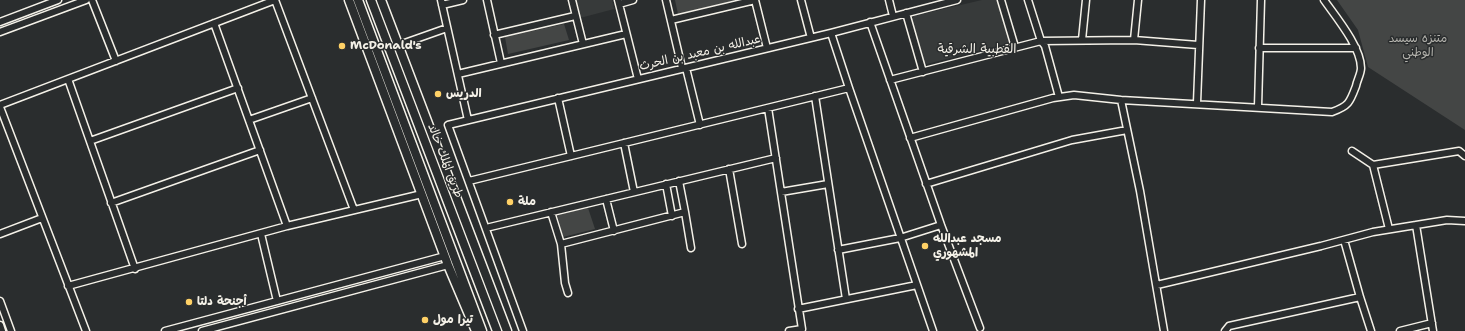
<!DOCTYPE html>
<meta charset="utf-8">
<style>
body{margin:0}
canvas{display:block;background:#2a2d2e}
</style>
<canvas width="1465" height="331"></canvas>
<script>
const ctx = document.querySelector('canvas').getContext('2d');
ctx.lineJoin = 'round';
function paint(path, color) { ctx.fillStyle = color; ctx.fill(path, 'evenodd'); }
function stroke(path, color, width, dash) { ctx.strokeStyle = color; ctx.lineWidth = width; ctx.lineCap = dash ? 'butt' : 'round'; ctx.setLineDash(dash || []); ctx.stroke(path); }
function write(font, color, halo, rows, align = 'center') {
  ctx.font = font + ' "Shantell Sans","Playpen Sans Arabic",sans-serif'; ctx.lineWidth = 3; ctx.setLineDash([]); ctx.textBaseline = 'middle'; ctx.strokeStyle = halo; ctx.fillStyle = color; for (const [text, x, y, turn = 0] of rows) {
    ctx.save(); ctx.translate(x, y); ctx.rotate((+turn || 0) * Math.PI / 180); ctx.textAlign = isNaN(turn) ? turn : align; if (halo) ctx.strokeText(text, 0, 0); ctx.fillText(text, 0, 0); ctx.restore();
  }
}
const built = new Path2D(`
 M575 0H612L614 9 580 18Z
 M982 0H998L1010 39 1009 43 927 64 924 62 912 19 914 16Z`);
const green = new Path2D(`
 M675 0H737L678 14Z
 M1337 0H1465V130L1368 67 1358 30Z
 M564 24 569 40 508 54 505 37Z
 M588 208 595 229 563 237 557 214Z`);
const minor = new Path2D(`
 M92 0 116 61
 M275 0 354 210
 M441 0 468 120
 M487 0 501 63
 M572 0 583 44
 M618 0 638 79
 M666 0 682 68
 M755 0 767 48
 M801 0 811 38
 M889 0 893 16
 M1001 0 1015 47
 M1028 0 1041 41 1045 46 1059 97
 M619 4 633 0
 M442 5 463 0
 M906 13 923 72
 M671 20 755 0
 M0 22 58 0
 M870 22 941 225 980 328
 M214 23 287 226
 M0 32 86 0
 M831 33 849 88 933 331
 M494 35 575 16
 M1082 40 1086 0
 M1134 40 1138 0
 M399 45 447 28
 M1259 48H1356
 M686 68 700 125
 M458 74 626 34
 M68 79 135 269
 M890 80 1041 41 1134 40 1198 45
 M815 96 846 299
 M558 98 571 156
 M1121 100 1140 191 1164 331
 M1197 103 1201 0
 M0 105 275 0
 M0 107 86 331
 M1258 107 1261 0
 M768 108 802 329 789 331
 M249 120 312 98
 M910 138 1053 98 1074 95 1121 100 1332 112C1349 106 1350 102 1356 86 1357 80 1361 74 1361 68 1361 47 1336 17 1324 0
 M90 141 238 88
 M624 143 634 192
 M1352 151 1373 165
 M729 169 742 244
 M469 181 849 88
 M679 181 685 212
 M666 184 672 216
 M926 184 1072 140 1127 130
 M781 192 828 184
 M606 199 614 231
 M111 203 260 150
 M551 212 561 244 565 283 568 293
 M1416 225 1433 331
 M486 228 776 158
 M1389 229 1373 165 1459 151 1465 156
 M0 234 42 218
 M261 234 277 301
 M1344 240 1360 297
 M561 244 685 212 691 248
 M838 250 900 238 941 225
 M1157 285 1321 246 1373 232 1447 220 1465 221
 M68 286 287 226 422 194
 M0 301 11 331
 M798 309 917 285
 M0 325 2 331
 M165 331 445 256
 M202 331 448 265
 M523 331 448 125 831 33 957 0
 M1225 331 1229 326 1360 297 1371 331
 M1400 331 1432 323`);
const major = new Path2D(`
 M349 0 448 265 476 331
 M358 0 482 331
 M371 0 497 331
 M381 0 507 331`);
const markers = [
 [342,46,4,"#ffd166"],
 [438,94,4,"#ffd166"],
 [510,202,4,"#ffd166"],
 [925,246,4,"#ffd166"],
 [189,302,4,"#ffd166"],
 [425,320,4,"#ffd166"]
];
const parkNames = [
 ["متنزه سيسد",1418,39],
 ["الوطني",1418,53]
];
const poiNames = [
 ["McDonald's",350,46],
 ["الدريس",446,94],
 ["ملة",518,202],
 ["مسجد عبدالله",933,239],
 ["المشهوري",933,253],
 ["أجنحة دلتا",197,302],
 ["تيرا مول",433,320]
];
const streetNames = [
 ["عبدالله بن معبد بن الحرث",700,53,-13],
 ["طريق الملك خالد",445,161,69]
];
const neighbourhoodNames = [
 ["القطبية الشرقية",977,50]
];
paint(built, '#373a3a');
paint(green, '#444645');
stroke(minor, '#f4f1e8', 9);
stroke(major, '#f4f1e8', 11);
stroke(minor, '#2a2d2e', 6);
stroke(major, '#2a2d2e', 8);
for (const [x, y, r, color] of markers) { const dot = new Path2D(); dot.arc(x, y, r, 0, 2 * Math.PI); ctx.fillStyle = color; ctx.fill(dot); stroke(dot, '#2a2d2e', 1.5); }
write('12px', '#b6b5af', '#2a2d2e', parkNames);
write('bold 12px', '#f4f1e8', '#2a2d2e', poiNames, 'left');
write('12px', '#f4f1e8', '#2a2d2e', streetNames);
write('13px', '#f4f1e8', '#2a2d2e', neighbourhoodNames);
</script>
